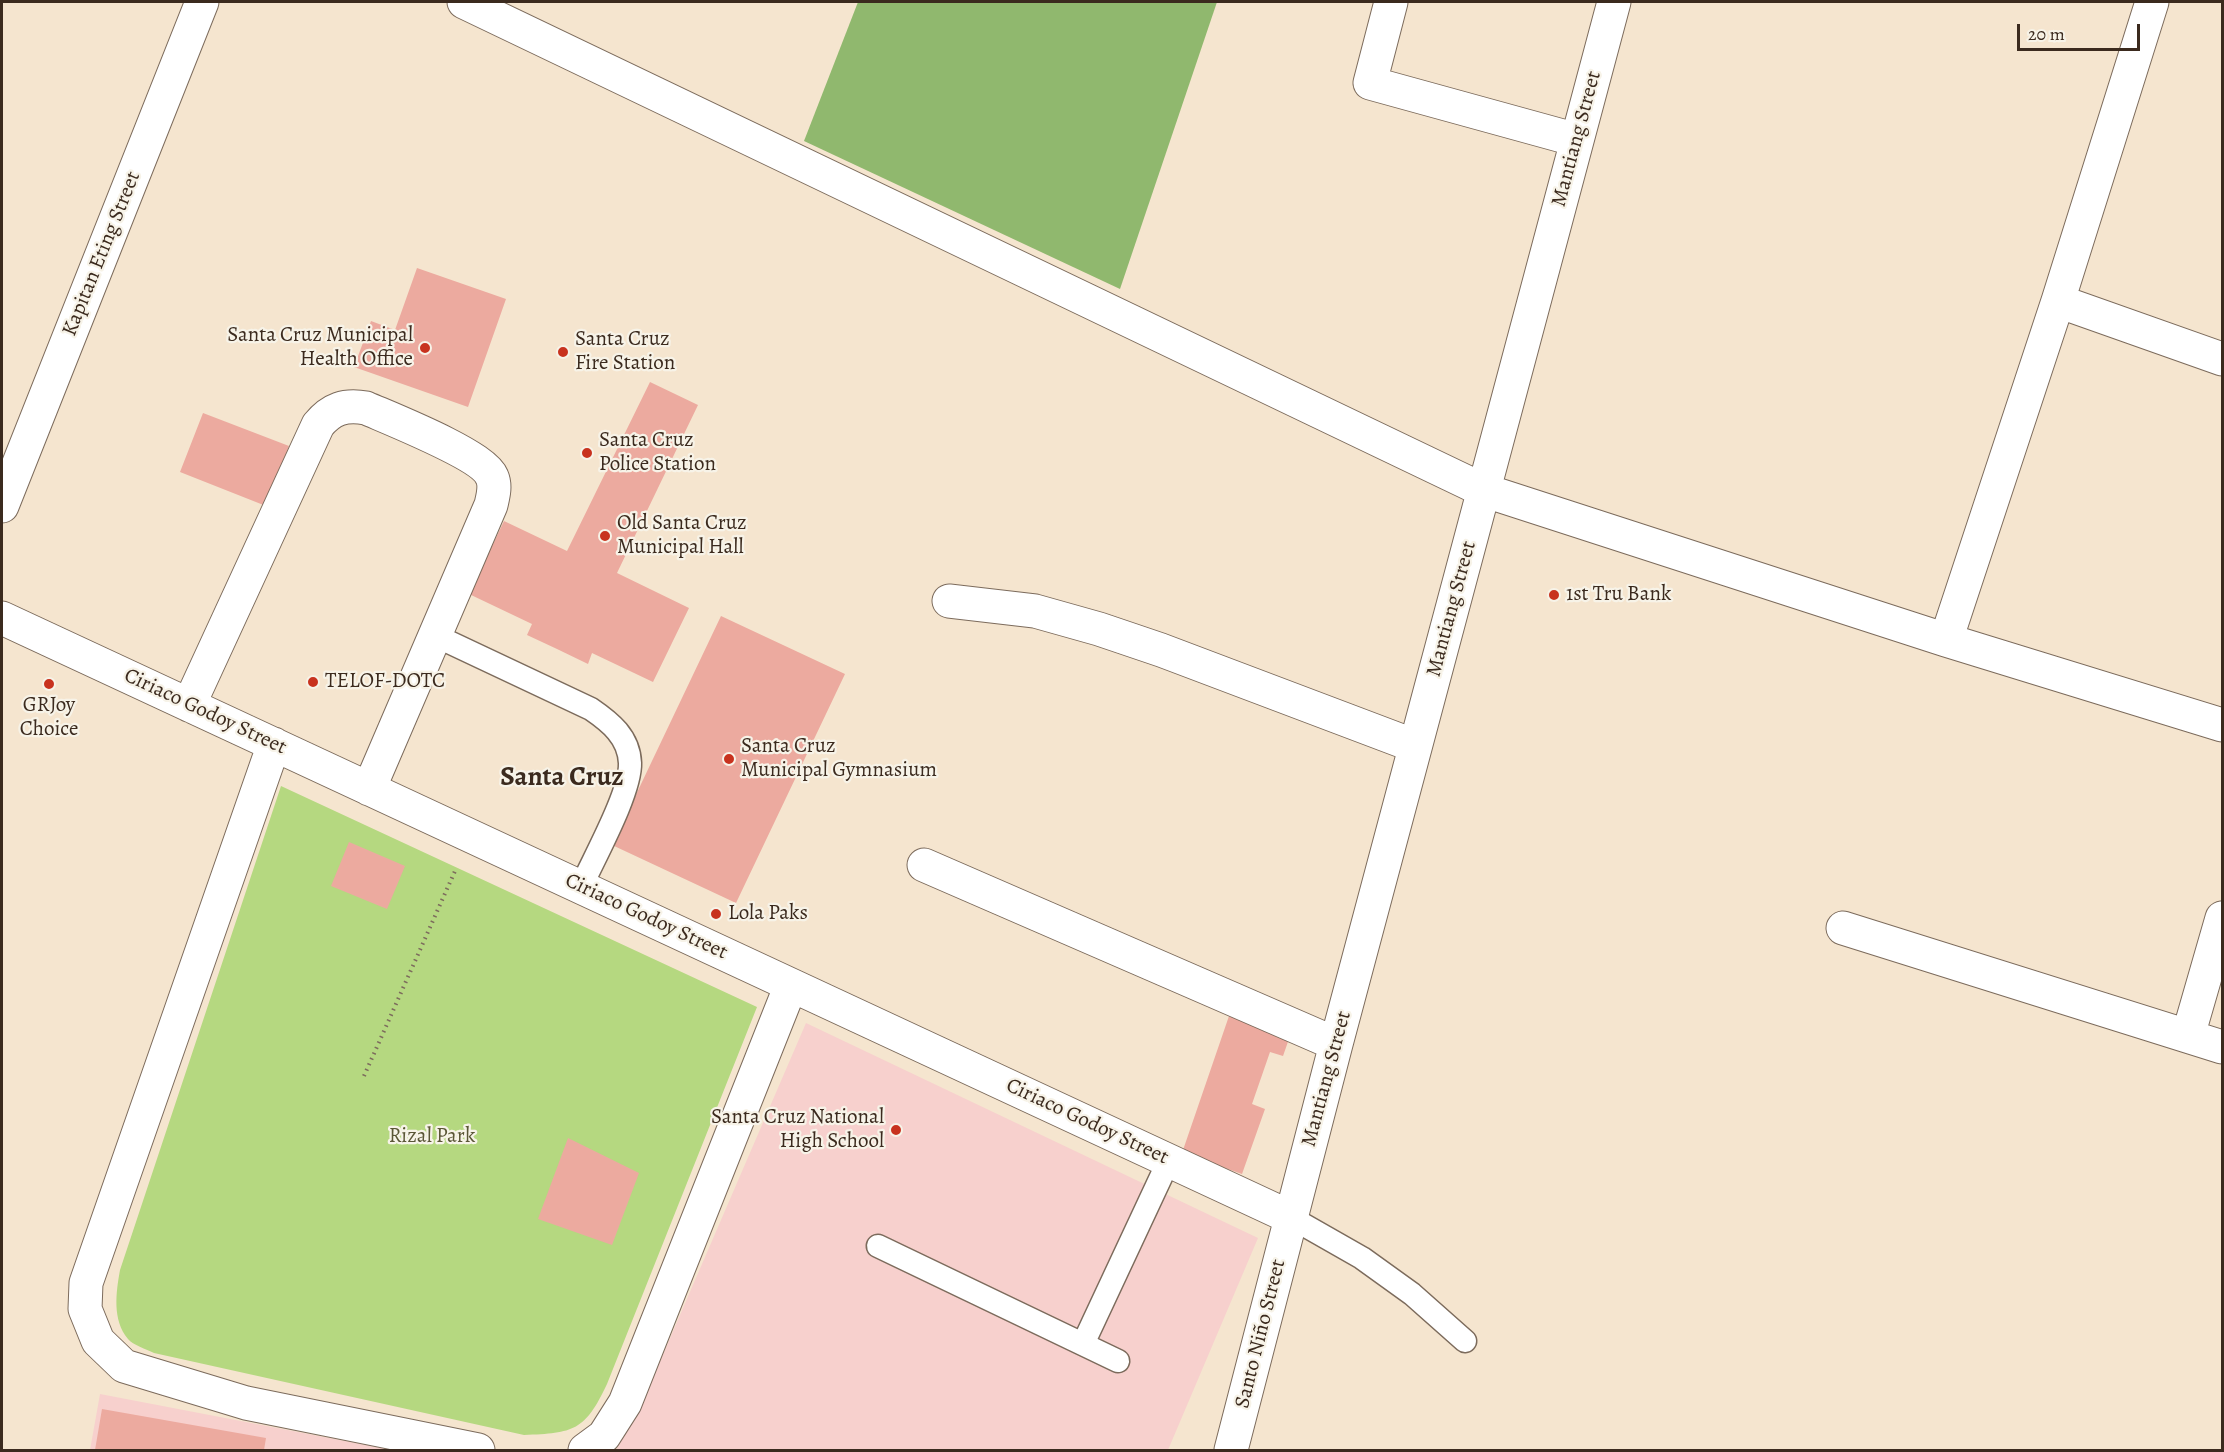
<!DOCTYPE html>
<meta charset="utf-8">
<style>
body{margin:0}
#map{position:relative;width:2224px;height:1452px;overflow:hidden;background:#f5e5cf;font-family:Alegreya,serif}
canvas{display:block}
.frame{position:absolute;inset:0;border:3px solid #3b2a1e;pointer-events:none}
.scale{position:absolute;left:2017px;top:24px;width:123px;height:27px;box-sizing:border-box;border:3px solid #3b2a1e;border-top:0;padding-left:8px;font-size:18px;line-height:21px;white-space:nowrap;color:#3b2a1e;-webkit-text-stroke:4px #f7f3e8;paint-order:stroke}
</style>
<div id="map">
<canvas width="2224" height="1452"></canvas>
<div class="frame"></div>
<div class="scale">20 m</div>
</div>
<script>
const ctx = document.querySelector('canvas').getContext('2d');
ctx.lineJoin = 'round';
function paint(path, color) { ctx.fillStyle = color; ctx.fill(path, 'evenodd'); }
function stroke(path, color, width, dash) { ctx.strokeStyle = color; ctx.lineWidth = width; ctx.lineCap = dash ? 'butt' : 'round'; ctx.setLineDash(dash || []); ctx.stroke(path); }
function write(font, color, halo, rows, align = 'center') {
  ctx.font = font + ' Alegreya,serif'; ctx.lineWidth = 4.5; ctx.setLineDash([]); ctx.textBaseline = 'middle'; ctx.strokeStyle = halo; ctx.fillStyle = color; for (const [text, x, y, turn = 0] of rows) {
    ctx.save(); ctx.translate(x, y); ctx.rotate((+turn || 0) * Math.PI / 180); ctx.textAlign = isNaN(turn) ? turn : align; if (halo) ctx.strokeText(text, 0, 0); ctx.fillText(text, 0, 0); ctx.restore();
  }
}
const built = new Path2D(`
 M806 1023 1258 1238 1168 1450H616L639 1410Z
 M100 1394 392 1450H90Z`);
const green = new Path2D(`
 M281 786 757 1007 607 1384C585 1431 574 1433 524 1435L154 1353C146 1349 133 1345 128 1339 112 1320 116 1292 120 1270Z`);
const forest = new Path2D(`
 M858 2H1217L1120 289 804 141Z`);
const building = new Path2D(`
 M417 268 506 299 468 407 354 367 371 321 395 330Z
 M650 382 698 405 617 573 689 608 653 682 592 653 588 664 557 649 527 635 532 624 469 594 504 521 567 551Z
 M203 413 289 446 266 506 180 472Z
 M721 616 845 674 736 903 612 845Z
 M349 842 405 866 387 909 331 886Z
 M1229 1016 1290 1036 1283 1056 1270 1052 1252 1104 1265 1109 1242 1174 1182 1153Z
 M568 1138 639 1173 612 1245 538 1219Z
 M102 1409 266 1438 264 1450H95Z`);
const path = new Path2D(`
 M364 1076 455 871`);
const lane = new Path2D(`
 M434 635 591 709C610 722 629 737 630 763 631 792 594 858 581 887
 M1290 1217 1362 1258 1412 1294 1465 1341
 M878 1246 1118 1361
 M1083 1344 1169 1160`);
const street = new Path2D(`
 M464 2 1483 490 1946 640 2222 725
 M1391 2 1370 83 1577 140
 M2058 301 2222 359
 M2 506 202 2
 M949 601 1035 611 1099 629 1161 650 1415 746
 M2 618 1290 1217
 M1946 640 2058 301 2152 2
 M189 705 318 425C331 409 345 404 366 408 391 419 483 455 492 477 496 486 493 496 491 505L369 789
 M274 744 86 1283 85 1309 98 1341 124 1366 246 1403 478 1450
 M924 865 1336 1044
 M1843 928 2222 1047
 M2188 1036 2222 918
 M585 1450 604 1436 625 1403 791 985
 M1231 1450 1336 1044 1614 2`);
const markers = [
 [425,348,6,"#c8321e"],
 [563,352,6,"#c8321e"],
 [587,453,6,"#c8321e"],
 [605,536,6,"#c8321e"],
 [1554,595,6,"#c8321e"],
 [313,682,6,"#c8321e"],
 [49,684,6,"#c8321e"],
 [729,759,6,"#c8321e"],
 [716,914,6,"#c8321e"],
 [896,1130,6,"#c8321e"]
];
const streetNames = [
 ["Mantiang Street",1577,139,-75],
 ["Kapitan Eting Street",102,254,-68],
 ["Mantiang Street",1452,609,-75],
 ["Ciriaco Godoy Street",205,712,25],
 ["Ciriaco Godoy Street",646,917,25],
 ["Mantiang Street",1327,1079,-75],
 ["Ciriaco Godoy Street",1087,1122,25],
 ["Santo Niño Street",1261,1334,-76]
];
const poiNames = [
 ["Santa Cruz Municipal",413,336,"right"],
 ["Health Office",413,360,"right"],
 ["Santa Cruz",575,340],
 ["Fire Station",575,364],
 ["Santa Cruz",599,441],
 ["Police Station",599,465],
 ["Old Santa Cruz",617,524],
 ["Municipal Hall",617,548],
 ["1st Tru Bank",1566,595],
 ["TELOF-DOTC",325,682],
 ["GRJoy",49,706,"center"],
 ["Choice",49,730,"center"],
 ["Santa Cruz",741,747],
 ["Municipal Gymnasium",741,771],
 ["Lola Paks",728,914],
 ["Santa Cruz National",884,1118,"right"],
 ["High School",884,1142,"right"]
];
const parkNames = [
 ["Rizal Park",432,1137]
];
const districtNames = [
 ["Santa Cruz",562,778]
];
paint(built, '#f7d0cd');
paint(green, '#b5d880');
paint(forest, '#90b86e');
paint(building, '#ecaa9f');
stroke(lane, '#7c6b5c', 25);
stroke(street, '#7c6b5c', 35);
stroke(path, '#7c6b5c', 4, [1.5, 4.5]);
stroke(lane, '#fff', 22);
stroke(street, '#fff', 33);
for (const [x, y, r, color] of markers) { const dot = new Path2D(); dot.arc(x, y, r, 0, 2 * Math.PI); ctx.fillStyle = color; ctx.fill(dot); stroke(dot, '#f7f3e8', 2); }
write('21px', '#3b2a1e', '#f7f3e8', streetNames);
write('21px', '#3b2a1e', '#f7f3e8', poiNames, 'left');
write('21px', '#5a5636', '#f7f3e8', parkNames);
write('bold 27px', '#3b2a1e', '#f7f3e8', districtNames);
</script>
